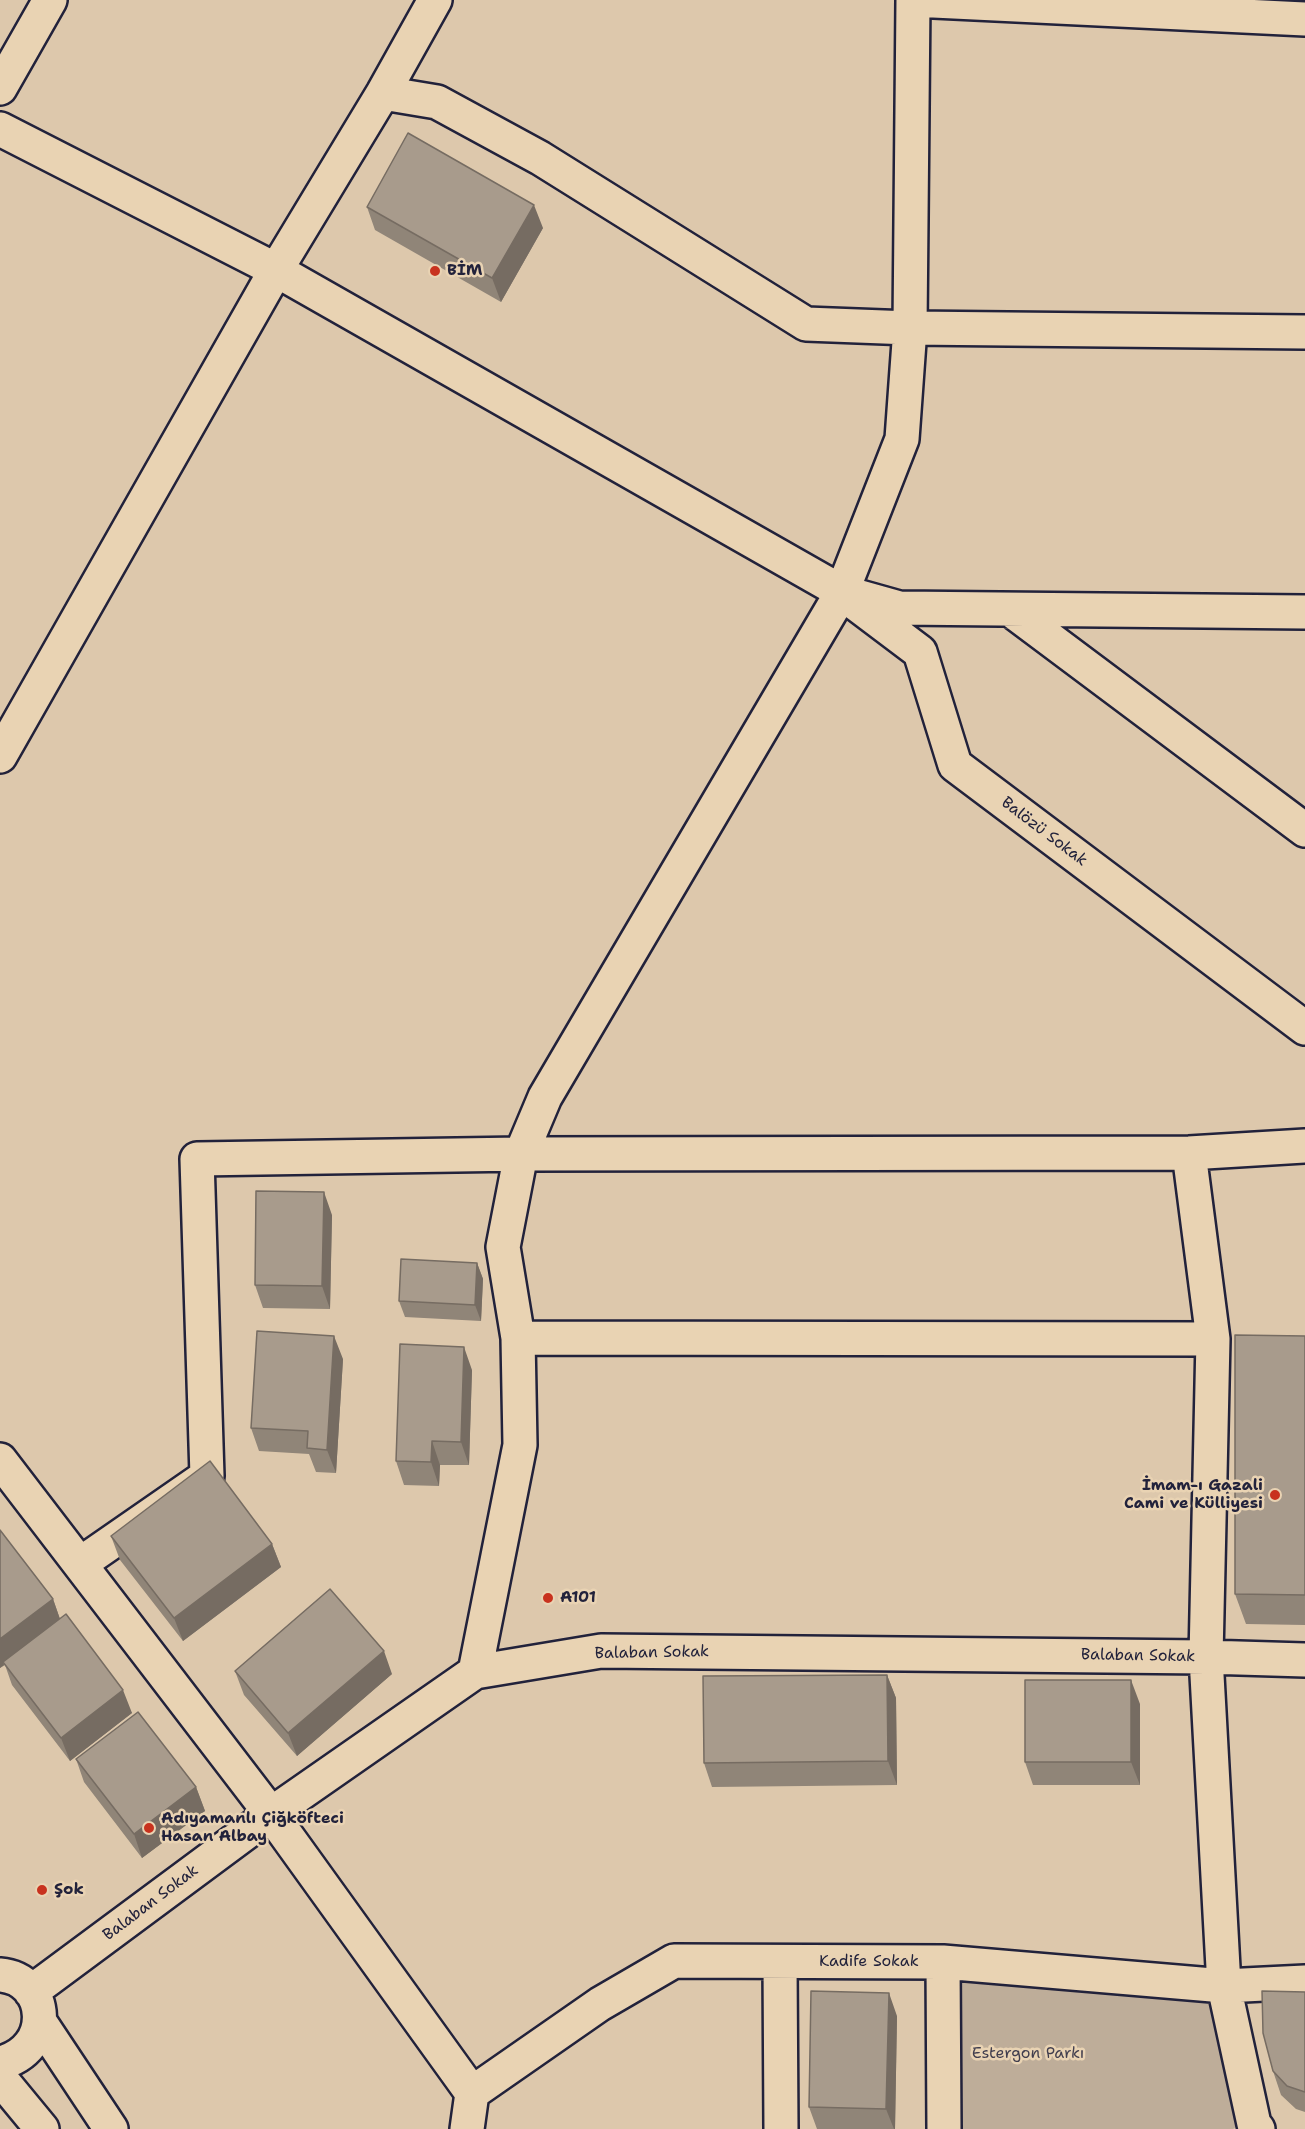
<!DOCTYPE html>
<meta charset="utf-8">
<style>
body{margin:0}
canvas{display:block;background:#ddc8ac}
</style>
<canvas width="1305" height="2129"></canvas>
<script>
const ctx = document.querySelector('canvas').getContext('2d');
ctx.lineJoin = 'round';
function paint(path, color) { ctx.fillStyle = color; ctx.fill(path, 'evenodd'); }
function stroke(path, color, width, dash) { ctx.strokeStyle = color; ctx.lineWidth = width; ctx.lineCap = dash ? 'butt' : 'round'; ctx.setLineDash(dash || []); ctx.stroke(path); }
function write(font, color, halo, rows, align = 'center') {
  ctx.font = font + ' "Shantell Sans",sans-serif'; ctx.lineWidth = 5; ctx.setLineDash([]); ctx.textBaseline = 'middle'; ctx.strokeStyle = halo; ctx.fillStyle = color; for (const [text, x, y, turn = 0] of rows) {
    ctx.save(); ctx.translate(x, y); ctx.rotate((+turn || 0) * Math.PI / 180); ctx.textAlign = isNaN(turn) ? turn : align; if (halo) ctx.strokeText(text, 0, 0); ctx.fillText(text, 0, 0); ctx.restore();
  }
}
const green = new Path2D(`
 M951 1973 1215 1995 1244 2121 1233 2129H953Z`);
const street = new Path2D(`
 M913 0 1305 19
 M0 88 50 0
 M383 93 437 102 540 158 806 324 910 328 1305 332
 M0 129 276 270 842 592 899 608 1305 612
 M855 603 920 652 955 765 1305 1028
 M1011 610 1305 830
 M0 756 276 270 383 93 435 0
 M1189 1153 1213 1339 1206 1657 1224 1986 1254 2124 1258 2129
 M518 1338 1213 1339
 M0 1460 271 1814 472 2093 467 2129
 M80 1564 207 1476 197 1159 521 1154 1189 1153 1305 1146
 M475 1672 520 1445 518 1338 503 1247 521 1154 545 1097 842 592 902 439 910 328 913 0
 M780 1962 781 2129
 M943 1962 944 2129
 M0 1975C50 1979 55 2050 0 2063
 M31 1992 271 1814 475 1672 601 1651 1206 1657 1305 1660
 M40 2022 111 2129
 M0 2078 42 2129
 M472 2093 600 2004 674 1961 943 1962 1224 1986 1305 1982`);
const wall = new Path2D(`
 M367 207 543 228 501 302 375 230Z
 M332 1215 330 1309 263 1308 255 1285Z
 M477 1263 483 1279 481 1321 405 1317 399 1301Z
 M1305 1336V1625L1246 1624 1235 1594Z
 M343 1359 336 1473 316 1472 309 1454 259 1451 251 1428Z
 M472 1370 469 1465H440L439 1486 404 1485 396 1461Z
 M0 1530 53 1599 60 1619 132 1713 70 1761 12 1685 5 1665 0 1668Z
 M111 1536 272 1544 281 1567 183 1641 120 1560Z
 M235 1671 392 1674 297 1756 244 1695Z
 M887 1675 896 1698 897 1785 712 1787 704 1763Z
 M1140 1704V1785H1033L1025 1762Z
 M76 1759 196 1787 205 1811 142 1858 84 1782Z
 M1305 1992V2112L1296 2109 1281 2095 1273 2071Z
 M897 2016 895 2129H817L809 2107Z`);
const shadedWall = new Path2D(`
 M534 205 543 228 501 302 492 278Z
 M324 1192 332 1215 330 1309 322 1286Z
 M477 1263 483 1279 481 1321 475 1305Z
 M334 1336 343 1359 336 1473 327 1450Z
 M464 1347 472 1370 469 1465 461 1442Z
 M432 1441 440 1465 439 1486 431 1462Z
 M272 1544 281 1567 183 1641 174 1618Z
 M53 1599 61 1622 3 1662 4 1665 0 1668V1639Z
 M384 1651 392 1674 297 1756 288 1733Z
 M887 1675 896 1698 897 1785 888 1761Z
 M1131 1680 1140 1704V1785L1131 1762Z
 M123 1690 132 1713 70 1761 61 1738Z
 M196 1787 205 1811 142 1858 134 1834Z
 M889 1993 897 2016 895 2129H894L886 2109Z`);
const building = new Path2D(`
 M408 133 534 205 492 278 367 207Z
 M256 1191 324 1192 322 1286 255 1285Z
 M401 1259 477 1263 475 1305 399 1301Z
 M257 1331 334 1336 327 1450 307 1448 308 1431 251 1428Z
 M1235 1335 1305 1336V1595L1235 1594Z
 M400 1344 464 1347 461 1442 432 1441 431 1462 396 1461Z
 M210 1461 272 1544 174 1618 111 1536Z
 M0 1530 53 1599 0 1639Z
 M330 1589 384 1651 288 1733 235 1671Z
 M66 1614 123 1690 61 1738 3 1662Z
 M887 1675 888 1761 704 1763 703 1676Z
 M1025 1680H1131V1762H1025Z
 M138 1712 196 1787 134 1834 76 1759Z
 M811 1991 889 1993 886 2109 809 2107Z
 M1262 1991 1305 1992V2092L1287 2086 1273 2071 1263 2033Z`);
const markers = [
 [435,271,6,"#c8321e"],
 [1275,1495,6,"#c8321e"],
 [548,1598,6,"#c8321e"],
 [149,1828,6,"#c8321e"],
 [42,1890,6,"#c8321e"]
];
const poiNames = [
 ["BİM",447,271],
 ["İmam-ı Gazali",1263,1486,"right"],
 ["Cami ve Külliyesi",1263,1504,"right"],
 ["A101",560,1598],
 ["Adıyamanlı Çiğköfteci",161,1819],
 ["Hasan Albay",161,1837],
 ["Şok",54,1890]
];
const streetNames = [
 ["Balözü Sokak",1044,832,37],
 ["Balaban Sokak",652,1653,-1],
 ["Balaban Sokak",1138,1656,1],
 ["Balaban Sokak",151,1903,-37],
 ["Kadife Sokak",869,1962]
];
const parkNames = [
 ["Estergon Parkı",1028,2054]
];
paint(green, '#bead99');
stroke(street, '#22223b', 38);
stroke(street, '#e9d3b3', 33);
paint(wall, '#908578');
paint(shadedWall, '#766c62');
paint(building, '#a89b8c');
stroke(building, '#766c62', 1.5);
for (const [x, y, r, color] of markers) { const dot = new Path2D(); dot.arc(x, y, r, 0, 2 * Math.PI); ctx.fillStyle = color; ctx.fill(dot); stroke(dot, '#e9d3b3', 2); }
write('bold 16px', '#22223b', '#e9d3b3', poiNames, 'left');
write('16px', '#22223b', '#e9d3b3', streetNames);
write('16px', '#413e4e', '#e9d3b3', parkNames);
</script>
